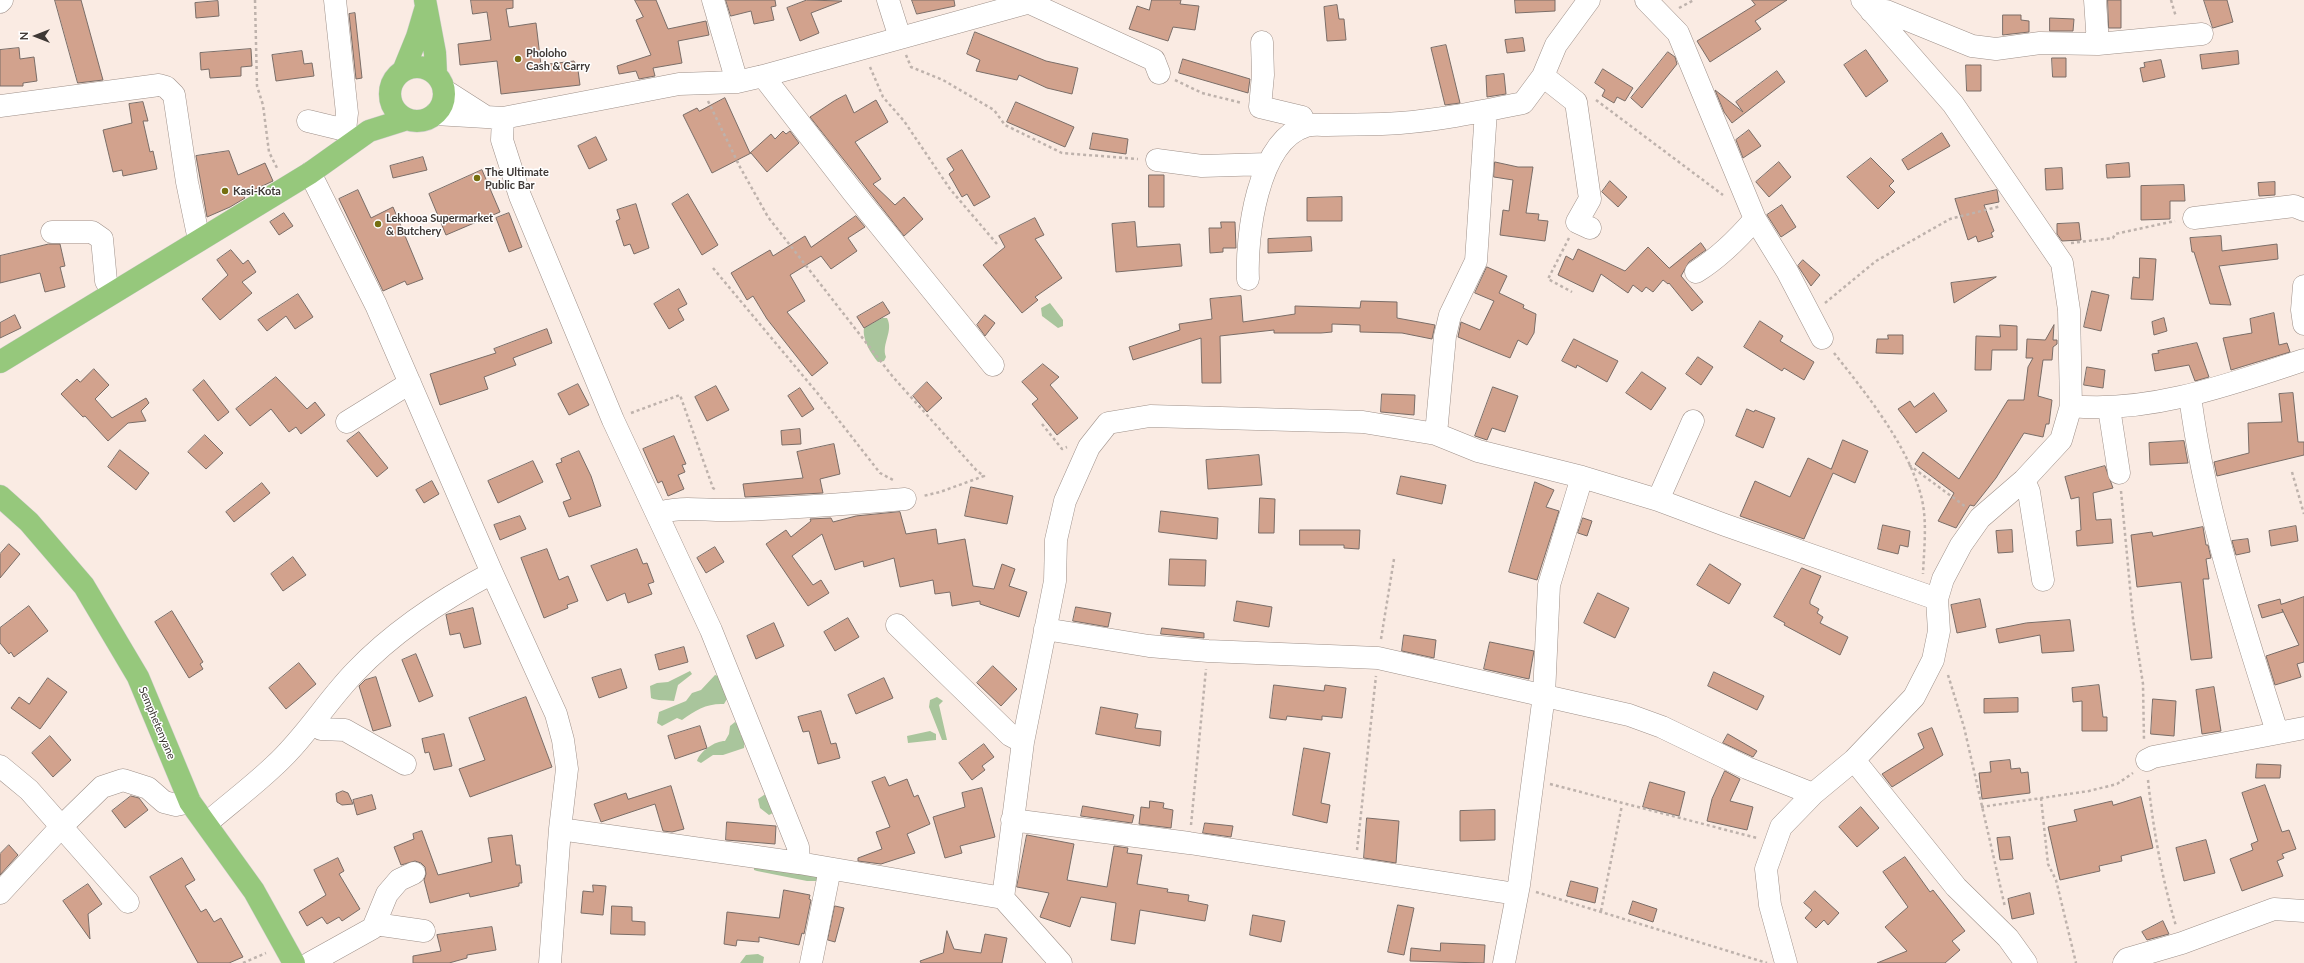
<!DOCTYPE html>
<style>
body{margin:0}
#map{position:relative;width:2304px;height:963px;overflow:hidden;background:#faebe3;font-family:Lato,sans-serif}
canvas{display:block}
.north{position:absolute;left:16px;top:16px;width:40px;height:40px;-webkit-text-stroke:3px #fff;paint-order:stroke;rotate:270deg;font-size:11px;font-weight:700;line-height:16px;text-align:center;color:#3e3835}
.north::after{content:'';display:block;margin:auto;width:14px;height:18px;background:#3e3835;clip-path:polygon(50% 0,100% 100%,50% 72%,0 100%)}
</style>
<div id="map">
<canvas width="2304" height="963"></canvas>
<div class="north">N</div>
</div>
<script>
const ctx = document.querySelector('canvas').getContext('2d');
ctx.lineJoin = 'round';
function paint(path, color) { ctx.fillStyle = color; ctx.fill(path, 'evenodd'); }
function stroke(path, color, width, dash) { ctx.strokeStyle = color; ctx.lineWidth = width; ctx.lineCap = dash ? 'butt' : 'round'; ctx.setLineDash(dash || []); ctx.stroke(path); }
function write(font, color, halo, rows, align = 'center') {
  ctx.font = font + ' Lato,sans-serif'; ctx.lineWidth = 3; ctx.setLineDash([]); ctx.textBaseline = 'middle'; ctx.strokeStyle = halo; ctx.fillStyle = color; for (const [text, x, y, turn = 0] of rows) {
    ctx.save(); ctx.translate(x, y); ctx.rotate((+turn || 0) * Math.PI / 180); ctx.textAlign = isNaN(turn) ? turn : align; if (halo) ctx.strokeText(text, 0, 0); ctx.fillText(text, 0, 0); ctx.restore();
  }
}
const forest = new Path2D(`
 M1050 303 1063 320V326L1058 328 1042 316 1041 308Z
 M882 318H887C894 331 881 344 886 357L884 361 878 362C871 354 862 339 864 328Z
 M690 671 692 674 678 685 674 701C666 700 657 701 651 698L650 686 657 683 668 682Z
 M715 675 722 677 727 699 724 704C708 703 695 710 682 720L677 718 662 726 657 723 659 712 686 701 692 693 701 690Z
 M937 697 943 701 939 705 947 740H942L929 707 930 700Z
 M735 722 740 726V734L745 738 744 748 723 755H713L701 763 697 761C700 751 715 741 725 741L729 734 730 726Z
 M930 731 936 734V740L908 743 907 736Z
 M767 793 775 812 769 815 760 808 758 799Z
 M754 867 817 875 820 881H807L757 871 754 870Z
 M758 954 764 957 763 963H740L746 955Z`);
const building = new Path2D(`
 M55 0H81L103 80 78 83Z
 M471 0H513V8L506 9 509 27 536 23 541 65 574 61 578 70 580 85 501 94 497 61 460 65 458 44 491 40 487 12 473 14Z
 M635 0H656L668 29 706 21 709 35 678 41 682 63 653 68 655 76 639 79 636 71 619 74 617 66 651 55 636 20 643 17Z
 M726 0H775L776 6 771 7 774 20 754 24 751 11 731 16Z
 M807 0 842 1 811 13 819 33 800 41 787 8Z
 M912 0H954L955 6 917 14Z
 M1152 0H1181L1180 4 1199 6 1195 30 1173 27 1168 41 1129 29 1137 6 1149 10Z
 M1515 0H1555V11L1516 13Z
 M1752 0H1787L1755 21 1761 29 1710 62 1697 41 1755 5Z
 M2108 0H2121V28H2109Z
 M2204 0H2227L2233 22 2213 28Z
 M218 1 219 16 196 18 195 3Z
 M1337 5 1339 19H1344L1346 40 1327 41 1324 7Z
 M355 13 362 78 356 79 349 14Z
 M2003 15H2021V20L2029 21V32L2003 35Z
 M2050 18 2074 19 2073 31H2050Z
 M975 32 1046 61 1078 68 1072 94 1047 88 1019 75 1017 80 976 71 980 60 967 54Z
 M1523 38 1525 51 1507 53 1505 40Z
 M1446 45 1460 103 1445 105 1431 48Z
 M19 48 20 59 34 57 37 81 23 83V86H0V50Z
 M251 49 252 66 241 67V76L210 78 209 69 201 70 200 53Z
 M1866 50 1888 81 1866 97 1844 65Z
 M302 51 304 64 312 63 314 76 276 81 272 55Z
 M2238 51 2239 64 2202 69 2200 55Z
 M1668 52 1675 57 1677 64 1642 108 1631 98Z
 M2052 58H2066V77H2053Z
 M1183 59 1250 79 1248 93 1179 73Z
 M2161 60 2165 77 2143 82 2140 68 2145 67 2144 63Z
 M1966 65H1981V91H1967Z
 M1603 69 1633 88 1625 101 1617 97 1614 103 1602 96 1605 90 1595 83Z
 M1777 71 1785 82 1732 123 1724 112 1715 90 1743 112 1736 102Z
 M1504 74 1506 94 1487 97 1486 76Z
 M846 95 854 113 876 100 888 122 855 142 881 179 873 184 895 205 904 197 923 219 904 236 810 117 834 101Z
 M725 98 750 153 771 134 775 139 783 131 786 134 790 131 799 143 767 172 751 153 712 173 683 115 697 108 699 111Z
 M143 102 148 121H143L150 152 153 151 157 169 123 176 122 170 113 172 103 130 132 123 129 104Z
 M1016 102 1074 127 1065 147 1007 122Z
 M1749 130 1761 146 1743 158 1736 140Z
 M1093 133 1128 139 1126 154 1090 149Z
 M1942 133 1950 146 1908 170 1902 160Z
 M596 137 607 160 589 169 578 146Z
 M962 150 990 197 974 206 967 194 962 197 949 174 954 170 947 159Z
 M229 151 238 175 265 163 273 181 243 195 245 198 230 207 207 217 196 156Z
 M423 157 427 170 393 178 390 166Z
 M1871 158 1894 181 1889 186 1895 192 1878 209 1847 177Z
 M1495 162 1518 167H1533L1526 213 1539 214 1538 220 1548 221 1545 241 1500 235 1503 210 1509 211 1513 180 1494 177Z
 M1779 162 1791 177 1769 197 1756 182Z
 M2129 163 2130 177 2107 178 2106 165Z
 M2062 168 2063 189 2046 190 2045 169Z
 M482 170 500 212 446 235 429 194Z
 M1149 175H1164V207H1149Z
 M1610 181 1627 197 1618 207 1602 192Z
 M2275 182V195L2259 196 2258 183Z
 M2184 185 2185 201H2170V219L2141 220V186Z
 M358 190 371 218 393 207 423 279 407 285 405 281 383 291 339 199Z
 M1997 190 1999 202 1984 205 1994 231 1991 233 1993 237 1978 242 1976 236 1968 240 1955 199Z
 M688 194 718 245 702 255 672 204Z
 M1342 197V221H1307V198Z
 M636 204 649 248 634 254 630 244 624 246 616 221 620 219 617 210Z
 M1782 205 1796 227 1781 237 1767 215Z
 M284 213 293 226 279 235 270 222Z
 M509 213 522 247 509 252 496 218Z
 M856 216 865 227 848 238 857 251 831 269 821 256 790 275 805 301 787 312 828 363 812 376 767 319 753 296 747 300 731 273 770 250 773 256 805 236 811 247Z
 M1035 218 1044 235 1035 239 1062 278 1035 297 1038 300 1022 313 983 265 1005 247 999 236Z
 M1135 222 1137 247 1180 244 1182 266 1116 272 1112 224Z
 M1221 222H1235L1236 248H1223V252L1210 253 1209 228H1221Z
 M2079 223 2081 240 2062 241 2057 234V224Z
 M2221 236 2222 251 2277 244 2278 259 2219 266 2231 305 2210 304 2194 252H2192L2190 238Z
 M1311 237 1312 251 1268 253V239Z
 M1701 243 1706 250 1689 262 1681 276 1703 302 1692 311 1669 283 1668 284 1663 280 1653 292 1646 287 1642 292 1633 285 1628 293 1601 274 1593 292 1558 275 1566 256 1573 260 1578 249 1625 271 1648 247 1669 268Z
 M49 244H60L65 266 60 267 65 287 45 292 40 273 0 283V256Z
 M231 250 243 264 248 260 256 272 242 282 252 293 220 320 202 299 228 275 217 260Z
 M2140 258 2156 259 2153 300 2131 299 2133 277 2139 278Z
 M1803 260 1820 275 1811 286 1798 266Z
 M1487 267 1507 276 1499 293 1524 305 1523 308 1536 314 1534 333 1527 345 1518 340 1510 358 1458 337 1461 322 1480 330 1494 301 1475 293Z
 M1996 277 1954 303 1951 283Z
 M679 289 687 304 678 309 684 320 669 329 654 304Z
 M2092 291 2109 295 2101 331 2084 327Z
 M298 294 313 317 295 329 286 316 267 331 258 320Z
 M1241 296 1243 322 1295 314V306L1360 308 1361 301 1397 302V318L1435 325 1432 339 1402 333 1360 332V325L1332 324V332L1321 333H1274V330L1220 336 1221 383H1202L1201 338 1133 360 1129 347 1180 330 1179 324 1212 319 1210 299Z
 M883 302 890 313 864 328 857 317Z
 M2274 313 2279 345 2287 343 2290 352 2231 370 2223 338 2252 333 2250 319Z
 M15 315 21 328 0 338V323Z
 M985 315 995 323 985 336 977 325Z
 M2164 318 2167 331 2154 335 2152 322Z
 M1760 321 1783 336 1780 341 1814 362 1804 380 1784 368 1782 371 1744 347Z
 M2000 325 2017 326V350H1992L1991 370H1975L1976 336 2000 337Z
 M2054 325 2053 340H2057V344L2053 347 2052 360H2043L2038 396 2052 400 2049 424H2046L2043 437 2024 433 1996 478 1974 506 1970 505 1956 528 1938 521 1954 493 1915 464 1923 452 1959 479 2008 400H2024L2028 367 2033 358H2026L2027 339 2045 340Z
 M547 329 552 343 513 358 516 365 484 377 488 389 440 405 430 374 496 353 494 349Z
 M1888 335H1903V354L1876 353 1877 339H1888Z
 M1574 339 1618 361 1607 382 1577 365 1576 368 1562 361Z
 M2197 343 2209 377 2195 381 2189 365 2155 371 2152 354 2159 353 2158 351Z
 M1698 357 1713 367 1701 385 1686 374Z
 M1043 364 1059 377 1050 385 1078 418 1057 435 1032 404 1038 399 1022 382Z
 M2087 367 2105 370 2103 388 2084 385Z
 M94 369 109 385 95 399 112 418 146 398 149 403 141 411 146 421 128 423 108 441 85 416 83 417 61 394 77 379 80 382Z
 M1642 372 1666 388 1651 410 1626 393Z
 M276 377 307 409 315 402 325 415 301 434 296 427 289 432 271 409 250 426 236 409Z
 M204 380 229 412 218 421 193 390Z
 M927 382 942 398 927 412 913 396Z
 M578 384 589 405 569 415 558 394Z
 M716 386 729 410 707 421 695 397Z
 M1493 387 1518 396 1505 432 1492 428 1487 440 1475 436Z
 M800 388 814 409 802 417 788 396Z
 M1934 393 1947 411 1916 433 1898 409 1910 401 1914 407Z
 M2293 393 2298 442H2304V455L2217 476 2214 462 2249 453 2248 423 2282 422 2279 394Z
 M1382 394 1415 395 1414 415 1381 412Z
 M1747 409 1754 412 1755 410 1775 418 1763 448 1736 436Z
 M800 429 801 444 782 445 781 431Z
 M359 432 388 468 377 477 347 441Z
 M205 435 223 453 206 469 188 452Z
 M674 436 686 464 682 465 685 472 678 475 684 489 668 496 662 481 658 483 643 449Z
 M1843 440 1868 451 1855 483 1833 473 1804 539 1740 516 1755 481 1790 497 1808 458 1831 469Z
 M2184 441 2188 463 2150 465 2149 443Z
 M834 444 840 474 820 479 823 493 745 497 743 484 803 478 797 452Z
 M120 450 149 473 136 490 108 467Z
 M579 451 591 476 601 506 569 517 563 502 571 499 556 464 562 462 561 459Z
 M1259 455 1262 485 1208 489 1206 460Z
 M533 461 543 482 498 503 488 481Z
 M2105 466 2113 488 2093 493 2096 520 2111 519 2113 543 2077 546 2076 531 2081 530 2079 497 2071 499 2065 477Z
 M1401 476 1446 485 1442 504 1397 494Z
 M432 481 439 494 424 503 416 490Z
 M1535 482 1554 490 1546 507 1559 511 1537 580 1509 572Z
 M262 483 270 493 234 522 226 512Z
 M971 487 1013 496 1007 524 965 516Z
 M1260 498 1275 499 1274 533H1259Z
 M1161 511 1218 518 1217 539 1159 532Z
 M900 512 906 534 936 529 938 544 965 539 973 586 994 589 1002 564 1015 569 1009 586 1027 592 1019 617 980 604V601L952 606 950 592 935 594 933 580 900 587 894 558 864 567 863 561 835 570 822 534 792 556 813 585 821 580 829 593 808 606 766 544 786 530 791 537 811 521 810 519 831 518 833 522 856 516Z
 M520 516 526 529 500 540 494 525Z
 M1583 518 1592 521 1587 536 1578 533Z
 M1883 525 1910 531 1908 547 1900 545 1898 554 1878 549Z
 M2296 526 2298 541 2271 546 2269 531Z
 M2203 527 2206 545H2208L2211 558 2206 559 2209 579H2203L2212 658 2191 660 2181 582 2137 587 2131 535 2152 532 2153 536Z
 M1300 530H1360L1359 549 1344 548V545H1300Z
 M2012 530 2013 552 1998 553 1996 531Z
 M2248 539 2250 552 2236 555 2232 541Z
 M9 544 20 554 0 578V554Z
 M715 547 724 562 706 573 697 558Z
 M547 549 559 580 568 576 578 601 567 605 568 608 544 618 521 558Z
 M637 549 643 564 647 563 654 582 648 584 652 594 628 603 625 593 607 601 591 566Z
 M293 557 306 575 283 591 271 574Z
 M1170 559 1206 560 1205 586 1169 585Z
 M1710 564 1741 584 1729 604 1697 585Z
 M1802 568 1821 576 1810 601V604L1819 609 1817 613 1823 617 1820 623 1848 637 1840 655 1784 625 1785 623 1774 617Z
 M1598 593 1629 608 1615 638 1584 623Z
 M2304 597V662L2297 664 2301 677 2275 685 2266 656 2299 645 2282 609 2283 612 2262 618 2258 605 2280 599 2281 604Z
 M1980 599 1986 627 1957 633 1951 605Z
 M1237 601 1272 607 1269 627 1234 621Z
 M29 606 48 631 14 657 11 652 9 654 0 643V628Z
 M1076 607 1111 613 1108 627 1073 621Z
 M473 608 481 644 464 648 460 633 450 635 446 615Z
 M172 611 203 662 200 664 203 669 189 678 155 622Z
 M848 618 859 637 835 651 824 632Z
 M2070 620 2074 651 2042 653 2040 635 1999 643 1996 629 2026 623Z
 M774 623 784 646 756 659 747 636Z
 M1162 628 1204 633V638L1161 634Z
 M1404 635 1436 640 1434 658 1402 651Z
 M1490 642 1534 651 1529 679 1484 669Z
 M684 647 688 662 659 670 655 655Z
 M416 654 433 696 419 702 402 660Z
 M299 663 316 684 286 709 269 688Z
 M993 666 1017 689 1001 706 977 683Z
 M621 669 627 688 599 698 592 678Z
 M1714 672 1764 696 1757 710 1708 686Z
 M376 677 391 726 373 731 359 686 365 680Z
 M48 678 67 692 40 729 11 708 19 697 29 704Z
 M884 678 893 698 856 714 848 695Z
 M1274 685 1324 691 1325 685 1346 688 1342 718 1322 716V720L1287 716 1286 720 1270 718Z
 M2099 685 2103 717H2107V731H2082V701L2073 702 2072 688Z
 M2214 687 2221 731 2202 734 2196 690Z
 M526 697 552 767 470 797 459 769 485 760 469 718Z
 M2018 698V712L1984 713V699Z
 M2153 699 2176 701 2174 736 2151 734Z
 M1101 707 1138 714 1135 728 1161 731 1160 746 1096 734Z
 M821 711 831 744 836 743 840 758 818 764 809 731 803 732 798 717Z
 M700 726 707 748 675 759 668 736Z
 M1932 728 1943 755 1892 787 1882 774 1924 748 1918 734Z
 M444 734 452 766 434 770 429 752 425 753 422 739Z
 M1728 734 1757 751 1753 757 1723 743Z
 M50 736 71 760 53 777 32 753Z
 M984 744 994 757 982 766 985 770 972 780 959 763Z
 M1304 748 1330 753 1321 803 1330 805 1327 823 1293 815Z
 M2010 760 2011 769 2020 768 2021 773 2028 772 2030 793 1982 799 1979 773 1991 772 1990 762Z
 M2257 764 2281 765 2280 778H2256Z
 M1725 771 1740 779 1730 801 1753 807 1747 830 1707 821 1712 799Z
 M885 777 889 786 907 779 914 797 918 795 930 824 907 834 915 853 881 864 858 861V858L882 849 876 832 890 827 872 782Z
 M1650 782 1685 792 1679 816 1643 807Z
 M2265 785 2282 832 2289 830 2296 849 2282 854 2284 858 2277 861 2283 876 2242 891 2230 859 2253 850 2251 844 2258 841 2242 793Z
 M671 786 684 829 672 832 663 831 655 804 601 822 594 804 626 793 628 799Z
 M982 788 995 837 960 846 962 853 945 858 933 817 965 807 962 793Z
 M343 791 348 793 353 804 342 805 337 802 336 794Z
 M372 795 376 809 357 815 353 800Z
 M131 796 139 798 148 810 125 828 112 811Z
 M2141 797 2153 848 2121 856 2122 861 2099 866 2100 871 2060 880 2048 827 2077 821 2074 810 2112 801 2113 805Z
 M1150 801 1164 803 1163 808 1173 810 1171 828 1139 824 1141 807 1149 808Z
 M1083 806 1134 815 1132 823 1081 816Z
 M1861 807 1879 828 1857 847 1839 827Z
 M1495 810V840L1460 841V811Z
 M1367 818 1399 821 1396 863 1364 858Z
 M727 822 776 826 775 844 726 840Z
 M1205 823 1233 826 1231 837 1203 833Z
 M422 831 438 875 492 862 488 838 512 835 516 865H520L522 883H519V886L470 897 469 893 430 903 424 880 426 874 425 867 421 863 415 861 401 865 394 847 414 839 413 834Z
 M1027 835 1074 844 1067 880 1107 887 1114 846 1128 848 1127 853 1142 855 1137 884 1168 889 1167 892 1189 895 1188 901 1208 905 1205 921 1140 910 1135 944 1111 940 1116 903 1081 897 1070 927 1040 917 1049 893 1017 887Z
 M2010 837 2013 859 2000 860 1997 838Z
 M2206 840 2215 873 2184 881 2176 848Z
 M9 845 18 855 0 875V854Z
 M1905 857 1930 892 1933 890 1965 931 1952 941 1960 950 1945 963H1877L1907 951 1885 927 1908 907 1883 872Z
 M182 858 195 880 185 886 201 912 206 909 214 922 221 918 243 957 229 963H198L150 877Z
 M338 858 344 871 339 874 360 909 342 921 339 917 327 924 322 917 307 926 299 912 326 895 314 870Z
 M1571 881 1598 888 1595 903 1567 896Z
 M88 884 102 904 88 914 90 939 63 901Z
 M593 885 606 886 603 915 581 913 583 891 593 892Z
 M784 890 810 895 809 899 811 900 804 934 802 933 799 945 759 937V942L737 940 736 946 724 944 727 912 779 918Z
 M1815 891 1839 913 1828 925 1824 920 1816 928 1805 918 1812 910 1804 903Z
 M2030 893 2034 914 2012 919 2008 899Z
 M1633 901 1657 909 1653 922 1629 914Z
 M1398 905 1414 908 1404 955 1388 952Z
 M612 906 632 907V921L645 922V935L611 934Z
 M835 906 844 908 835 942 828 940Z
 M1253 915 1285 921 1281 942 1250 935Z
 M2163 921 2169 934 2147 940 2142 932Z
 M492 927 496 950 467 955V958L449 963H413V956L441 951 437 935Z
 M947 931 954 949 981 953 985 934 1007 938 1002 963H921L920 961 943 953Z
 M1441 943 1485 945 1484 963 1410 961 1411 948 1440 951Z`);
const path = new Path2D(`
 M255 0 257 86 263 105 269 152 278 170
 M2171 0 2176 17
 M1679 8 1694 0
 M906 55 911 67 943 80 994 110 1005 125 1062 153 1138 159
 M870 67 883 97 904 121 950 189 997 244
 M1175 80 1202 93 1242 103
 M1596 100 1723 195
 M708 101 740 167 768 217 893 377 977 471 984 476 940 492 923 496
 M1569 238 1548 279 1572 292
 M2071 243 2113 238 2115 234 2175 221
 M713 268 819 395 880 473 895 481
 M1825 303 1876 261 1950 219 2001 206
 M1834 353C1865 392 1906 443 1920 492 1928 518 1924 547 1923 574
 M631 413 680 395 713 488 716 490
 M1042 424 1062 449 1067 447
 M1909 465 1966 507
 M2292 472 2304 514
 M2121 491 2133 619 2143 684 2144 741
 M1381 639 1394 559
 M1948 675 1964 727 2005 907
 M2148 780C2153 828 2162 879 2176 926
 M1550 784 1757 838
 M2041 798 2048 864 2056 880 2076 963
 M1981 807 2089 791 2117 784 2133 773
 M1191 825 1206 669
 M1357 850 1376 676
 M1536 892 1767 963
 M1601 911 1622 805
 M243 963 266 953`);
const minor = new Path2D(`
 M335 0 347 113 345 130
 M713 0 737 82
 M888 0 900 38
 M1646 0 1678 33 1755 219 1787 271 1822 338
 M2095 0 2098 44
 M0 2 2 0
 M1030 3 1154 60 1159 73
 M1871 11H1886L1972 46 1996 49 2040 43 2098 44 2202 34
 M1262 42 1263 75 1260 107 1302 117 1306 126
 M763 76 852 191 993 365
 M1543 76 1576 102 1590 199 1577 222 1590 228
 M444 90 483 115
 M0 106 159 85 166 87 174 95 187 182 199 240
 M435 114 503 118 679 84 737 82 763 76 1038 0
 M503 118 502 140 520 196 613 420 711 630 798 847 799 863
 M308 121 345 130 355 140
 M1157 160 1202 166 1268 164
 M310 173 376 305 492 573 556 714 563 740 567 769 560 829 550 963
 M2194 218 2294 206 2304 210
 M52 232H92L102 239 106 281 112 292
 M1696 272C1720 257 1737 240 1755 219
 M1248 279C1246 237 1257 141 1306 126 1312 124 1321 125 1327 125 1352 124 1376 125 1400 123 1441 120 1483 111 1523 103L1543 76 1556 45 1589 0
 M2304 286 2302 310 2304 324
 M2190 396C2205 511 2242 621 2277 732
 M2071 406C2149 414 2231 384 2304 360
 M2109 408 2119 473
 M347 422 410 383
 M1436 434 1445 336 1450 315 1476 261 1486 111
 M2024 480 2029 492 2043 580
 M1658 500 1693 421
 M657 514C678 505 706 511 729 510 788 509 847 504 905 499
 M897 625 1010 735 1023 742
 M1045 629 1149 646 1208 651 1378 658 1629 715 1662 727 1747 768 1813 794
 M313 723 321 729 345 730 405 764
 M1854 760 1956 887 2008 938 2026 963
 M2147 760 2153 757 2304 728
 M0 766 29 790 128 902
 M1012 820 1189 843 1516 894
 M207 823C229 804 253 786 274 766 305 738 326 702 355 672 393 632 443 599 492 573
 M560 829 799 863 1003 898 1061 963
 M0 893 60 828 102 787 123 780 148 788 164 802 176 805 190 802
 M1003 898 1023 742 1055 581 1056 540 1065 501 1089 447 1108 423 1150 416 1363 422 1436 434 1478 451 1582 477 1658 500 1725 525 1937 599
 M375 924 424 931
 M310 963 373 928 387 894 399 880 414 873
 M811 963 830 869
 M1504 963 1519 885 1544 695 1549 585 1582 477
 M1786 963 1770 905 1766 869 1781 827 1813 794 1854 760 1914 697 1933 660 1939 631 1937 599 1943 579 1961 545 1980 518 2024 480 2061 440 2071 406 2069 310 2062 263 1953 104 1862 0
 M2124 963 2127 959 2182 943 2274 909 2304 911`);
const major = new Path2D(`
 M425 0 435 53 436 74
 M390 94a27 27 0 1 1 54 0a27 27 0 1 1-54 0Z
 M404 69 417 37 425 10
 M0 362 310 173 369 131 407 119
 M0 496 29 522 84 586 138 677 190 802 254 891 294 963`);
const markers = [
 [518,59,4,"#756f10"],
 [477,178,4,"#756f10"],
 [225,191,4,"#756f10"],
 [378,224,4,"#756f10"]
];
const poiNames = [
 ["Pholoho",526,53],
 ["Cash & Carry",526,66],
 ["The Ultimate",485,172],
 ["Public Bar",485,185],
 ["Kasi-Kota",233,191],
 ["Lekhooa Supermarket",386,218],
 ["& Butchery",386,231]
];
const streetNames = [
 ["Semphetenyane",157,723,67]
];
paint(forest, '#a9c59c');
paint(building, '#d2a28d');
stroke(building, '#7a6d67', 1);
stroke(minor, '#9e9089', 23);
stroke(major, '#d1cfcf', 23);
stroke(path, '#beb2ac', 2.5, [3, 3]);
stroke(minor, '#fff', 22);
stroke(major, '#96c87c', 22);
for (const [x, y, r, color] of markers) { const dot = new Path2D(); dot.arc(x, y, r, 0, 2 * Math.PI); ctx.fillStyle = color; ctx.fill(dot); stroke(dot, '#fff', 1.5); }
write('bold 11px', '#3e3835', '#fff', poiNames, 'left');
write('11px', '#3e3835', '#fff', streetNames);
</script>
